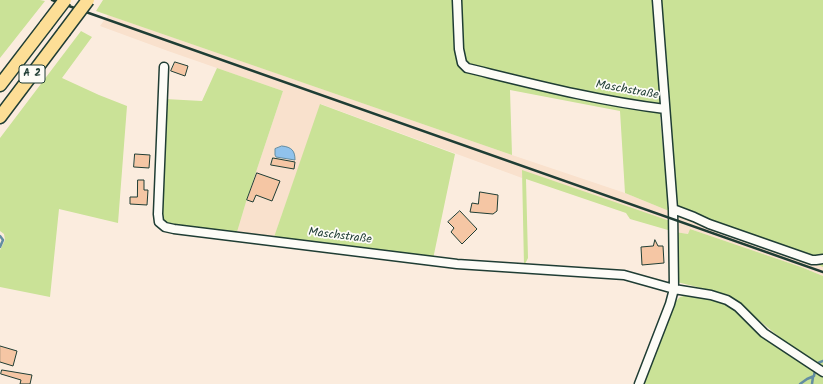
<!DOCTYPE html>
<meta charset="utf-8">
<style>
body{margin:0}
canvas{display:block;background:#fbecde}
</style>
<canvas width="823" height="384"></canvas>
<script>
const ctx = document.querySelector('canvas').getContext('2d');
ctx.lineJoin = 'round';
function paint(path, color) { ctx.fillStyle = color; ctx.fill(path, 'evenodd'); }
function stroke(path, color, width, dash) { ctx.strokeStyle = color; ctx.lineWidth = width; ctx.lineCap = dash ? 'butt' : 'round'; ctx.setLineDash(dash || []); ctx.stroke(path); }
function write(font, color, halo, rows, align = 'center') {
  ctx.font = font + ' Kalam,sans-serif'; ctx.lineWidth = 3.5; ctx.setLineDash([]); ctx.textBaseline = 'middle'; ctx.strokeStyle = halo; ctx.fillStyle = color; for (const [text, x, y, turn = 0] of rows) {
    ctx.save(); ctx.translate(x, y); ctx.rotate((+turn || 0) * Math.PI / 180); ctx.textAlign = isNaN(turn) ? turn : align; if (halo) ctx.strokeText(text, 0, 0); ctx.fillText(text, 0, 0); ctx.restore();
  }
}
const built = new Path2D(`
 M108 15 512 155 625 193 669 211 676 216 823 267V276L801 267 690 229 688 234 675 232V223L522 171V178L321 104 274 237 237 232 246 202 283 91 168 51 100 26Z`);
const green = new Path2D(`
 M0 0H40L45 1 0 58Z
 M103 0H823V267L676 216 669 115 660 117 669 211 625 193 620 111 510 90 512 155 96 11Z
 M81 31 92 37 62 78 99 95 127 106 118 223 59 209 50 297 0 287V250L5 240 4 234 0 231V138Z
 M217 68 283 91 246 202 237 232 211 230 169 224 164 221 160 214 165 99 202 101Z
 M320 104 455 154 433 259 274 237Z
 M522 170 670 221 668 230 630 219 626 213 526 179 528 258 524 266Z
 M690 229 801 267 823 276V384H644L674 303 680 297 691 294 715 299 734 307 764 335 785 342 729 295 677 282 675 232 688 234Z`);
const water = new Path2D(`
 M282 146C292 147 295 151 295 160L276 157 275 155V149Z`);
const stream = new Path2D(`
 M0 236 3 240 0 247
 M818 363 823 361
 M800 384 807 379 814 376 815 370
 M812 384 813 377`);
const building = new Path2D(`
 M175 62 188 66 185 76 171 71Z
 M135 154 150 155 149 168 134 167Z
 M273 158 295 162 294 169 271 165Z
 M257 173 280 181 272 201 256 195 253 202 247 200Z
 M138 180H144V190H148L147 205 130 204V197H137Z
 M480 192 498 195 497 211 493 214 470 212 472 203 478 204Z
 M460 211 477 229 462 244 451 232 454 228 448 222Z
 M655 240 658 246H663L664 263 642 265 641 247 653 246Z
 M0 346 17 351 13 366 0 362Z
 M2 370 32 375 30 384H20L21 380 1 374Z`);
const minor = new Path2D(`
 M457 0 459 49 462 63 467 68C533 84 598 101 665 109
 M164 67 158 214 159 222 165 227 174 229 457 264 624 275 674 289 711 295 727 300 738 307 764 333 823 372
 M673 209 694 217 709 224 812 260H816L823 259
 M639 384 670 304 674 289 673 209 657 0`);
const highway = new Path2D(`
 M0 85 46 25
 M0 117 64 32`);
const rail = new Path2D(`
 M52 0 823 272`);
const highwayBridge = new Path2D(`
 M46 25 65 0
 M64 32 88 0`);
const shields = [
 [32,74,26]
];
const shieldNames = [
 ["A 2",32,74]
];
const streetNames = [
 ["Maschstraße",627,91,10],
 ["Maschstraße",340,237,7]
];
paint(built, '#f9e1cd');
paint(green, '#cae297');
paint(water, '#90c2ec');
stroke(water, '#638da2', 1);
stroke(stream, '#638da2', 2.5);
paint(building, '#f5c6a4');
stroke(building, '#1f3d34', 1);
stroke(minor, '#1f3d34', 11);
stroke(highway, '#1f3d34', 15);
stroke(minor, '#fdfcf7', 8);
stroke(highway, '#fdde96', 12);
stroke(rail, '#1f3d34', 2.5);
stroke(highwayBridge, '#1f3d34', 15, []);
stroke(highwayBridge, '#fdde96', 12);
for (const [x, y, w] of shields) { const box = new Path2D(); box.roundRect(x - w / 2, y - 9, w, 18, 3); ctx.fillStyle = '#fdfcf7'; ctx.fill(box); stroke(box, '#1f3d34', 1); }
write('bold 11px', '#1f3d34', null, shieldNames);
write('12px', '#1f3d34', '#fdfcf7', streetNames);
</script>
